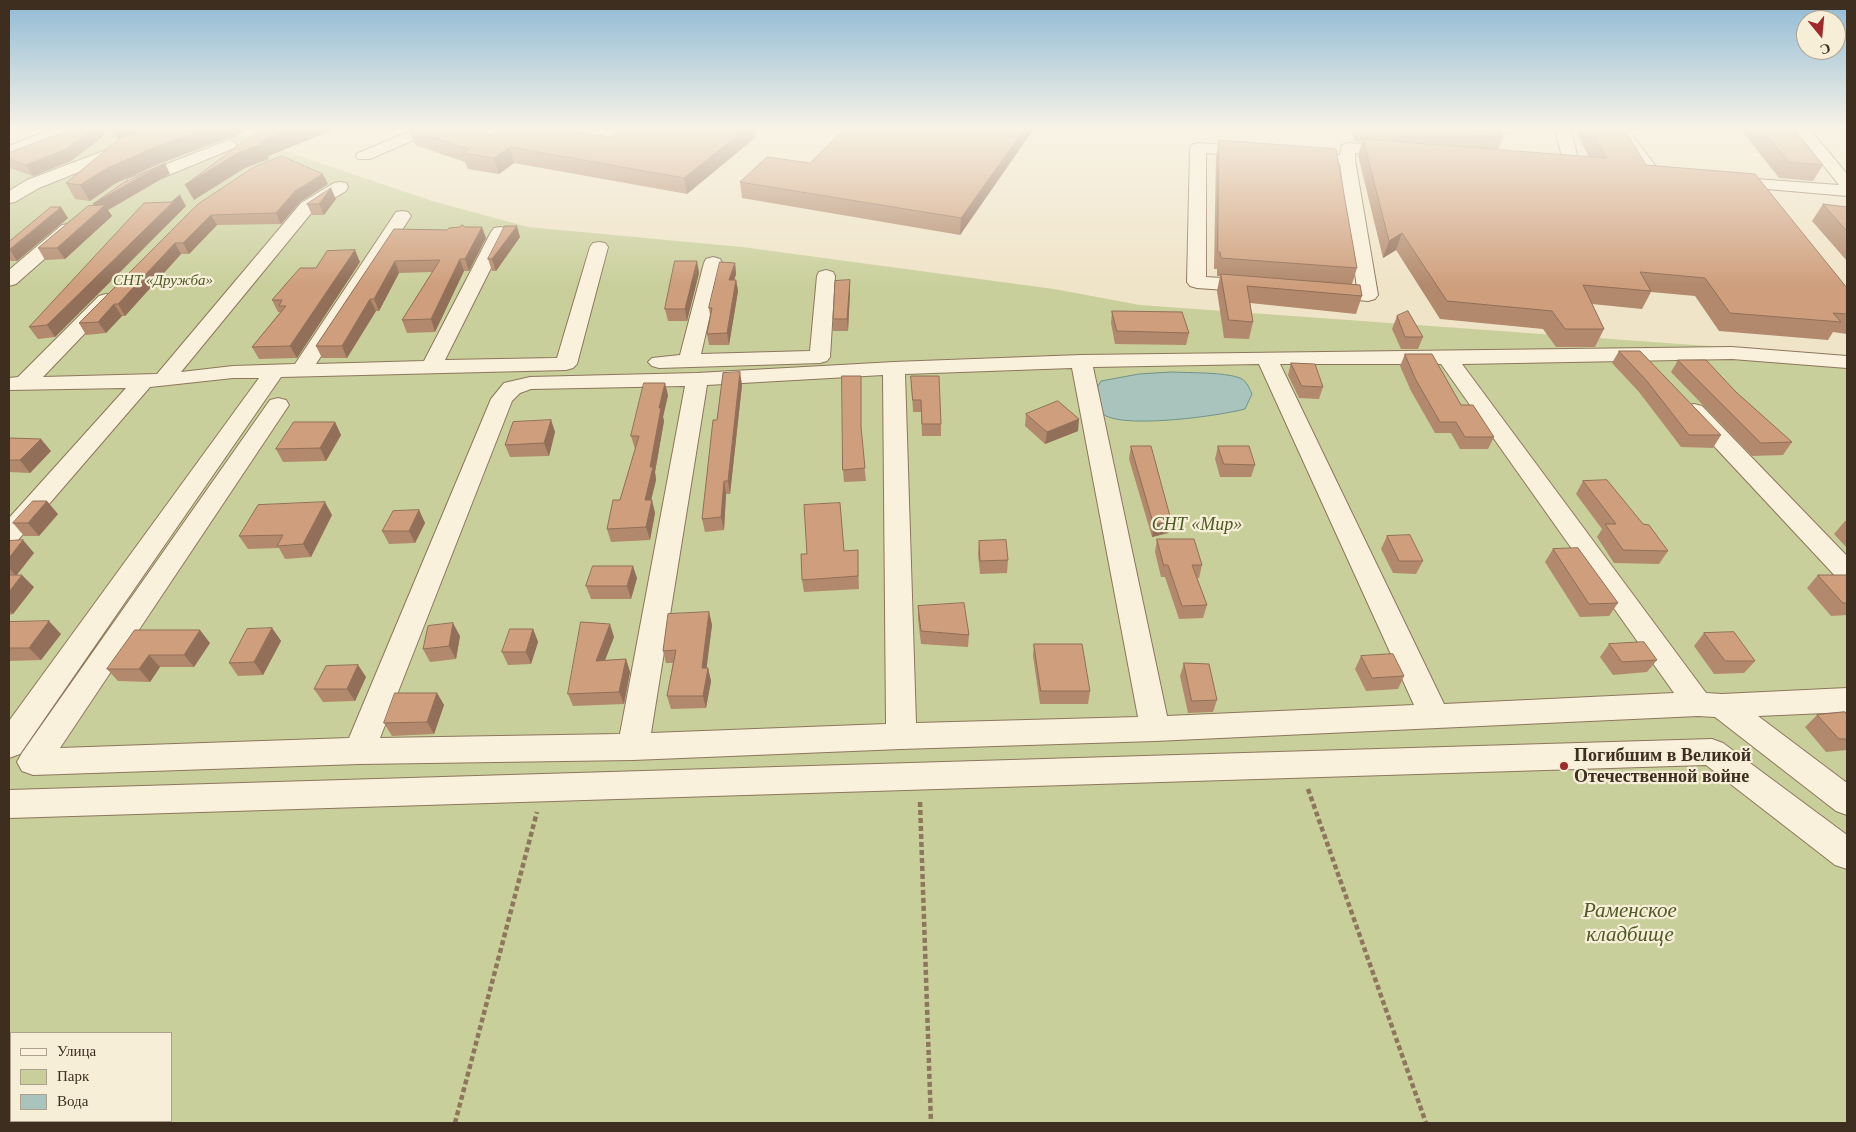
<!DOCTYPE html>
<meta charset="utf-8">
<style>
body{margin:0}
#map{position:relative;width:1856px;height:1132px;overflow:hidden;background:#f0e4c8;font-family:Georgia,serif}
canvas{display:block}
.frame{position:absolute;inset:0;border:10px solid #3d2e20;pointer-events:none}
.legend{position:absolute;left:10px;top:1032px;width:162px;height:90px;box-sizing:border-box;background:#f7eed8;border:1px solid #ada18e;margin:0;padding:6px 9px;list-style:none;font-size:15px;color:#3d2e20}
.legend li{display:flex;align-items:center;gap:10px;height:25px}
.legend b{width:25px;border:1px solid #ada18e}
.north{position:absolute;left:1796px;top:10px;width:50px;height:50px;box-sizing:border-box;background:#f7eed8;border:1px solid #ada18e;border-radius:50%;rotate:163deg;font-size:14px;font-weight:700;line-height:20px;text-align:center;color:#3d2e20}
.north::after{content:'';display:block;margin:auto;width:18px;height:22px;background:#9e2a2b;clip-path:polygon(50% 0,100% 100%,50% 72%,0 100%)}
</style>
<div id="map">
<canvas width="1856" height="1132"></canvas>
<div class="frame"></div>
<ul class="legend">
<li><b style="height:6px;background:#faf1dc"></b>Улица</li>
<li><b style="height:14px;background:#c9cf9b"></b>Парк</li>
<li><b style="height:14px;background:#a9c4bc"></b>Вода</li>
</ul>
<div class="north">С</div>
</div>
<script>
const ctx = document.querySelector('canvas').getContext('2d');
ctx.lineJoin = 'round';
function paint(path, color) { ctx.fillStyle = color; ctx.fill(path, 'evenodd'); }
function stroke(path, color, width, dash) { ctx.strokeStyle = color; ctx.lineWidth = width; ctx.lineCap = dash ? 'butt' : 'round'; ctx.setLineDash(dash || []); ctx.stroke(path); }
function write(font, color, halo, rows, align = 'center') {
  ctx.font = font + ' Georgia,serif'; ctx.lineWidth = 4.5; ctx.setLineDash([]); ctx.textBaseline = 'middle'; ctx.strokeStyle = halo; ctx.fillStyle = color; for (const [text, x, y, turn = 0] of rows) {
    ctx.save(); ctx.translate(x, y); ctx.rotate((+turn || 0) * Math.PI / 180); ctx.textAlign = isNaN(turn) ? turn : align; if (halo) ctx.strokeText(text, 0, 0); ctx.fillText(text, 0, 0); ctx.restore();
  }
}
const green = new Path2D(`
 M61 127H214L432 201 528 227 742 247 1054 289 1140 305 1847 356V1123H9V148ZM11 1033H171V1121H11Z`);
const water = new Path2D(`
 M1172 372C1189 373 1225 372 1240 378 1247 381 1249 388 1252 394L1245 409C1218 416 1131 428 1106 416 1102 414 1098 408 1095 405V391L1101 381 1139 374Z`);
const path = new Path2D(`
 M1308 789 1426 1123
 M920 802 931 1123
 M455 1123 537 812`);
const minor = new Path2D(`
 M56 127H77L74 130 9 156V146Z
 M420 127H440L437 130 370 159H358L356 156 358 153Z
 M1494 127H1509L1512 130 1509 133H1499Z
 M1554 127H1570L1580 166 1578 169C1567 172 1554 170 1543 167L1541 164 1543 161 1563 160Z
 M1591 127 1627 128 1660 172 1683 175 1685 178 1683 181 1677 183 1649 179 1617 135 1593 130Z
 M1777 127H1808L1847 174V196L1722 185 1720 182 1722 179 1728 177 1839 185 1797 132 1780 130Z
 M229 140 234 142 237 145 234 148 140 187H128L126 183 128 179Z
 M125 143 131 145 133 148 131 151 39 188 15 202 9 203V191L27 180Z
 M1198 143 1252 147 1258 149 1260 152 1258 155 1252 157 1206 153V277L1254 280 1261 282 1264 286 1261 290 1254 292 1197 288 1190 286 1187 282 1190 148 1192 145Z
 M1348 143 1395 147 1401 149 1403 152 1401 155 1395 157 1355 153V160L1378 295 1375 299 1368 301 1325 297 1318 295 1315 291 1318 287 1325 285 1357 288 1340 164 1303 161 1297 159 1295 156 1297 153 1303 151 1340 155 1342 145Z
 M340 182 346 183 348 187 346 191 313 211 181 372 233 366 295 364 396 212 402 211 408 212 411 216 316 364 424 361 491 232 494 228 500 227 506 228 509 232 445 360 557 358 590 247 593 243 599 242 605 243 608 247 577 364 573 368 566 370 281 377 20 754 9 758V721L259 378H233L150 387 18 540 9 543V518L126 388 9 390V378L18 377 99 296 106 294 113 296 116 300 113 304 43 377 157 374 301 203 334 183Z
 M68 224 74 225 77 229 74 233 16 284 9 286V270L62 225Z
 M713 257 720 259 722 263 701 354 810 351 817 276 819 272 826 270 833 272 835 276 830 357 827 361 820 363 659 368 652 366 648 362 652 358 680 355 704 263 706 259Z
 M1732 347 1847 356V368L1732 359 1462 364 1706 693 1722 694 1847 688V712L1758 716 1847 783V815L1836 811 1715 717 1698 716 1155 741 901 749 633 760 359 764 33 775 22 771 17 762 22 753 270 400 278 398 286 400 289 405 60 748 349 738 491 399 504 383 530 377 697 373 894 362 1081 355ZM1259 364 1414 705 1167 716 1093 367ZM1280 364H1441L1674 693 1444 704ZM1072 368 1138 717 916 723 905 374ZM883 375 886 724 651 733 707 385ZM685 386 620 734 380 738 512 401 520 393 531 389Z
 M1694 404 1702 406 1847 556V581L1838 579 1686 416 1683 411 1686 406Z
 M1712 739 1723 743 1847 835V869L1835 865 1706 765 9 818V790Z`);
const wall = new Path2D(`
 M78 127H101L105 135 71 161 33 176 9 168V153Z
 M108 127H252L231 139 228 138 161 163 116 183 90 201 75 199 66 183 118 140Z
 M847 127H1035L960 235 742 198 740 182 810 163Z
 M1351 127H1498L1503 137 1498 150 1589 157 1576 132 1579 127H1623L1646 165 1847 288V334L1833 332 1828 340 1719 331 1695 296 1651 292 1642 309 1592 304 1604 329 1595 347H1556L1543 329 1440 319 1396 250 1383 258 1358 155 1362 142H1355Z
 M1739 127H1798L1800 128 1796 134 1823 165 1813 181 1779 178Z
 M1837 127H1847V137Z
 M409 130 491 134 610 137H756L687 194 514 163 499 174 468 169 465 162 415 145Z
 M1219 140 1357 268 1352 284 1362 296 1356 314 1250 303 1253 322 1249 339 1224 338 1217 291 1220 276H1217V269H1214L1216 156Z
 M170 174 108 210 112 216 65 259 45 260 38 248 94 205 93 204Z
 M328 184 300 202 281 224 217 225 189 254H181L125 316H122L106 333 86 335 79 323 198 204Z
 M336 199 324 215H312L307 204Z
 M1823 204 1847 207V261L1812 221Z
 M186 206 55 337 38 339 29 327Z
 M68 218 17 261H9V242Z
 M394 229 447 230 486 238 469 271H464L435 332 407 333 402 320 432 272 399 273 379 311H376L347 358H322L316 346Z
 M520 237 496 271H492L488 259Z
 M697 261 699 273 687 321H668L665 309Z
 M360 262 297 358 259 359 252 347 280 312H278L272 300 316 268Z
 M735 263 736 274 734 280H736L738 291 729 345H709L707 334 710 316 709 308Z
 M850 280V292L848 331H833V319Z
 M1112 311 1189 333 1186 345 1115 344 1111 323Z
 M1397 316 1423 337 1418 349H1401L1392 329Z
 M1619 351 1721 435 1713 448 1681 447 1639 392 1612 363Z
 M1405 354 1461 405 1494 437 1488 449H1460L1451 433H1435L1411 391 1400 366Z
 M1678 360 1736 392 1792 442 1783 455 1752 456 1671 372Z
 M1291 363 1323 387 1319 399 1299 398 1288 375Z
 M911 376 941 424V436H922L921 412H913Z
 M742 385 730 494H726L724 530 705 532 702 519 717 420Z
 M861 388V434L866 481 844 482 843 470Z
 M668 395 663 417 664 421 655 472 656 480 651 500 655 513 650 540 611 542 607 529 620 500 635 449 631 436Z
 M1026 414 1078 431 1045 444 1025 426Z
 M551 420 555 432 549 456 510 457 505 445Z
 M335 422 341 435 326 461 283 462 276 449Z
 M9 440 51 451 30 473 9 472Z
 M1131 446 1171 520 1168 533 1152 537 1129 459Z
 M1218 446 1255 465 1251 477H1220L1215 459Z
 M1583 481 1643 524 1668 551 1659 564 1614 563 1597 537 1602 529 1576 494Z
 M419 510 425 523 415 543 389 544 382 531Z
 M58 514 39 536H24L13 523Z
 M332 515 311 557 285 559 279 548 248 549 239 536Z
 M1845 521H1847V548L1834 534Z
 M1387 536 1423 561 1416 574 1393 573 1381 549Z
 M1157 539 1202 565 1199 578H1197L1207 605 1203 618 1179 619 1165 577H1161L1155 552Z
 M9 541 34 553 16 575 34 587 13 614 9 615Z
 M979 541 1008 560 1007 573 980 574 978 554Z
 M1553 549 1618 603 1609 616 1580 617 1545 562Z
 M844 551 858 563 859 589 804 592 802 580 807 554Z
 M1818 575H1847V615L1831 616 1807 588Z
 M637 578 631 599H591L586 586Z
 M918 606 969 635 968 647 921 644 918 619Z
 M709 612 712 625 706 668H708L711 681 706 708 671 709 667 696 673 663H666L663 651Z
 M9 622 61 634 41 660 9 661Z
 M272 628 281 641 263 675 238 676 229 663Z
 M533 629 538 642 531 664 508 665 502 652Z
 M135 630 210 643 194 667H160L150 682 118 681 107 669Z
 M1704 633 1755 661 1744 673 1714 674 1694 646Z
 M460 636 456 659 430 662 423 649Z
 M614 637 605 660 626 659 630 672 624 704 573 706 568 694Z
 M1034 644 1090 691 1088 704H1040L1033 656Z
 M1609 644 1657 660 1647 672 1613 675 1600 657Z
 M1361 656 1404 676 1398 689 1366 691 1355 669Z
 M1184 663 1217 700 1213 712 1188 713 1180 676Z
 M358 665 366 677 355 701 323 702 314 689Z
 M437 693 444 705 434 734 392 736 384 723Z
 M1817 715H1847V750L1826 752 1805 727Z`);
const shadedWall = new Path2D(`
 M96 127H101L105 135 71 161 33 176 26 165Z
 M112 127H160L120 142Z
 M211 127H223L228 138 161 163 116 183 90 201 80 185 107 168 153 148Z
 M225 127H252L231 139Z
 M297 127H333L334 130 268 156 269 159 245 168 194 200 185 185 238 153 259 142Z
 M748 127H755L756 137 687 194 684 178Z
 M1026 127H1035L960 235 961 218Z
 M510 147 514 163 499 174 494 158Z
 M165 163 170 174 108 210 112 216 65 259 57 248 98 212 93 204Z
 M323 174 328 184 300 202 281 224 276 213 295 191Z
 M331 188 336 199 324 215 319 204Z
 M180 195 186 206 55 337 47 325Z
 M61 207 68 218 17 261 10 250Z
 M211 215 217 225 189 254 183 243Z
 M517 226 520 237 496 271 492 259Z
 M482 227 486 238 469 271 465 259Z
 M1402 233 1396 250 1383 258 1389 241Z
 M175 243 181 254 125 316 118 304Z
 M355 250 360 262 297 358 290 346Z
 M460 259 464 271 435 332 431 319Z
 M395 261 399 273 379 311 374 299Z
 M697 261 699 273 687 321 685 309Z
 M735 263 736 274 731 291 729 280Z
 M736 280 738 291 729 345 727 333Z
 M850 280V292L848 331 847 319Z
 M370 299 376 311 347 358 342 346Z
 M114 304 122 316 106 333 98 322Z
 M740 372 742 385 730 494 728 481Z
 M665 383 668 395 663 417 664 421 655 472 656 480 648 513 645 500 659 408Z
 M1079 419 1078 431 1045 444 1047 432Z
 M551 420 555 432 549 456 544 443Z
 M335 422 341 435 326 461 320 448Z
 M41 439 51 451 30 473 20 460Z
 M724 481 726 494 724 530 721 517Z
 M652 500 655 513 650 540 646 527Z
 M47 501 58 514 39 536 28 523Z
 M325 502 332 515 311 557 303 544Z
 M419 510 425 523 415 543 409 531Z
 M1171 520 1168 533 1152 537 1154 525Z
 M23 540 34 553 16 576 9 568V558Z
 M633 566 637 578 631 599 627 586Z
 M22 575 34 587 13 614 9 610V592Z
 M709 612 712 625 705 681 702 668Z
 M49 621 61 634 41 660 29 648Z
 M453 623 460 636 456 659 449 646Z
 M610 624 614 637 600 673 596 661Z
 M272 628 281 641 263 675 254 662Z
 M533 629 538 642 531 664 526 652Z
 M200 630 210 643 194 667 184 655Z
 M149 655 160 667 150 682 139 669Z
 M626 659 630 672 624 704 619 692Z
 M358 665 366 677 355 701 347 689Z
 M708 668 711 681 706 708 703 696Z
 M437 693 444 705 434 734 427 722Z`);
const building = new Path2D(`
 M78 127H96L64 150 26 165 9 159V153Z
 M150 127H211L153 148 107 168 80 185 66 183 119 139Z
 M264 127H297L259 142 262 144 238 153 185 185Z
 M416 127H466L491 134 503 127H543L610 137 624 127H748L684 178 510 147 494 158 463 153 469 149 409 130Z
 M847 127H1026L961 218 740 182 767 157 810 163Z
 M1370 127H1498L1503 137Z
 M1589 127H1623L1646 165 1755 174 1847 288V314L1833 313 1841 322 1730 313 1705 278 1640 272 1651 291 1583 285 1604 329H1565L1552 311 1447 301 1402 233 1389 241 1363 139 1606 158Z
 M1760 127H1798L1800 128 1790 127 1823 165 1789 162Z
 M1219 140 1336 149 1357 268 1221 258 1220 252H1218Z
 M282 156 323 174 295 191 276 213 211 215 183 243H175L118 304H114L98 322 79 323 198 204 254 167Z
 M165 163 131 182 93 204 123 183Z
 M331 188 319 204H307Z
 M180 195 47 325 29 327 144 203 171 202Z
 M1823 204 1847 207V231Z
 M105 205 57 248H38L88 206Z
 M51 207H61L9 250V242Z
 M462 225 465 227H482L465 259H460L431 319 402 320 440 260 395 261 374 299H370L342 346H316L394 229 447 230 449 228 460 227Z
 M505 226H517L492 259H488Z
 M355 250 290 346 252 347 286 306H279L282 300H272L300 268H316L327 251Z
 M675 261H697L685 309H665Z
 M720 262 735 263 729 280H736L727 333 707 334 712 308H709Z
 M1221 274 1360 285 1362 296 1247 286 1253 322 1229 320Z
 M850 280 847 319H833L835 281Z
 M1112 311 1182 312 1189 333 1117 331Z
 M1408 311 1423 337H1405L1397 316Z
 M1619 351H1640L1721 435H1689L1646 380Z
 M1405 354H1432L1461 405H1473L1494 437H1465L1456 422H1440L1416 380Z
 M1678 360H1706L1736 392 1792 442 1761 443Z
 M1291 363 1315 364 1323 387 1302 386Z
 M740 372 728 481H724L721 517 702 519 713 420H717L723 373Z
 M842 376H861V427L865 468 843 470Z
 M911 376H939L941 424H922L921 400H913Z
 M644 383H665L659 408H661L650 467H653L645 500H652L646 527 607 529 613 500H620L639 436H631Z
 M1058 401 1079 419 1047 432 1026 414Z
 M551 420 544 443 505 445 513 422Z
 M294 422H335L320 448 276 449Z
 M10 438 41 439 20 460H9V440Z
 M1131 446H1151L1171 520 1154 525Z
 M1218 446H1249L1255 465 1224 464Z
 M1607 480 1643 524 1649 525 1668 551 1623 550 1605 524H1616L1583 481Z
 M33 501H47L28 523H13Z
 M325 502 303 544 277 546 283 535 239 536 258 505Z
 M840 503 844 551 858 550V576L802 580 801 554H807L804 505Z
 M419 510 409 531H382L393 511Z
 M1410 535 1423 561H1399L1387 536Z
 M1157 539H1194L1202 565H1192L1207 605 1182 606 1168 565H1164Z
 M23 540 9 558V541Z
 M1006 540 1008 560 980 561 979 541Z
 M1578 548 1618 603 1589 604 1553 549Z
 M593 566H633L627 586H586Z
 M9 575H22L9 592Z
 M1818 575H1847V603H1843Z
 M964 603 969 635 921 631 918 606Z
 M709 612 702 668H708L703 696H667L676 650 663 651 668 614Z
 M49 621 29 648H9V622Z
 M581 622 610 624 596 661 626 659 619 692 568 694Z
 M453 623 449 646 423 649 428 626Z
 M272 628 254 662 229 663 247 629Z
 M510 629H533L526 652H502Z
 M135 630H200L184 655H149L139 669H107Z
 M1734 632 1755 661H1725L1704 633Z
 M1644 642 1657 660 1622 662 1609 644Z
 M1034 644H1082L1090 691H1041Z
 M1393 654 1404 676 1372 678 1361 656Z
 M1184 663 1209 664 1217 700 1192 701Z
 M358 665 347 689H314L326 666Z
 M395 693H437L427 722 384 723Z
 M1845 712 1847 715V739H1839L1817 715Z`);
const markers = [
 [1564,766,5,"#9e2a2b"]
];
const farParknames = [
 ["СНТ «Дружба»",163,281]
];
const parkNames = [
 ["СНТ «Мир»",1197,525]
];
const poiNames = [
 ["Погибшим в Великой",1574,756],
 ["Отечественной войне",1574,777]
];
const nearParknames = [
 ["Раменское",1630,911],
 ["кладбище",1630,935]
];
paint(green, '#c9cf9b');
paint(water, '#a9c4bc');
stroke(water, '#6f938a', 1);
stroke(minor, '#8d765c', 2);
stroke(path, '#8d765c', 4.5, [5, 3]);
paint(minor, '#faf1dc');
paint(wall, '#b2896c');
paint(shadedWall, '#916f58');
paint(building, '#cf9f7d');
stroke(building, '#916f58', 1);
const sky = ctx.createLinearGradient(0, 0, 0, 285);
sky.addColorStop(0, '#8fbad6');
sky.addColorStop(0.45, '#f8f3e6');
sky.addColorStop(1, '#f8f3e600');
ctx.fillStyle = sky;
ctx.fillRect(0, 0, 1856, 285);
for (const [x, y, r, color] of markers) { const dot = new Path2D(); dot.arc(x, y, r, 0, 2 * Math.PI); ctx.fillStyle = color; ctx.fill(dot); stroke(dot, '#f7eed8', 2); }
write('italic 15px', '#4d5a26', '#f7eed8', farParknames);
write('italic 18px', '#4d5a26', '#f7eed8', parkNames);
write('bold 18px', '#3d2e20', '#f7eed8', poiNames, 'left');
write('italic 21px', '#4d5a26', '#f7eed8', nearParknames);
</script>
